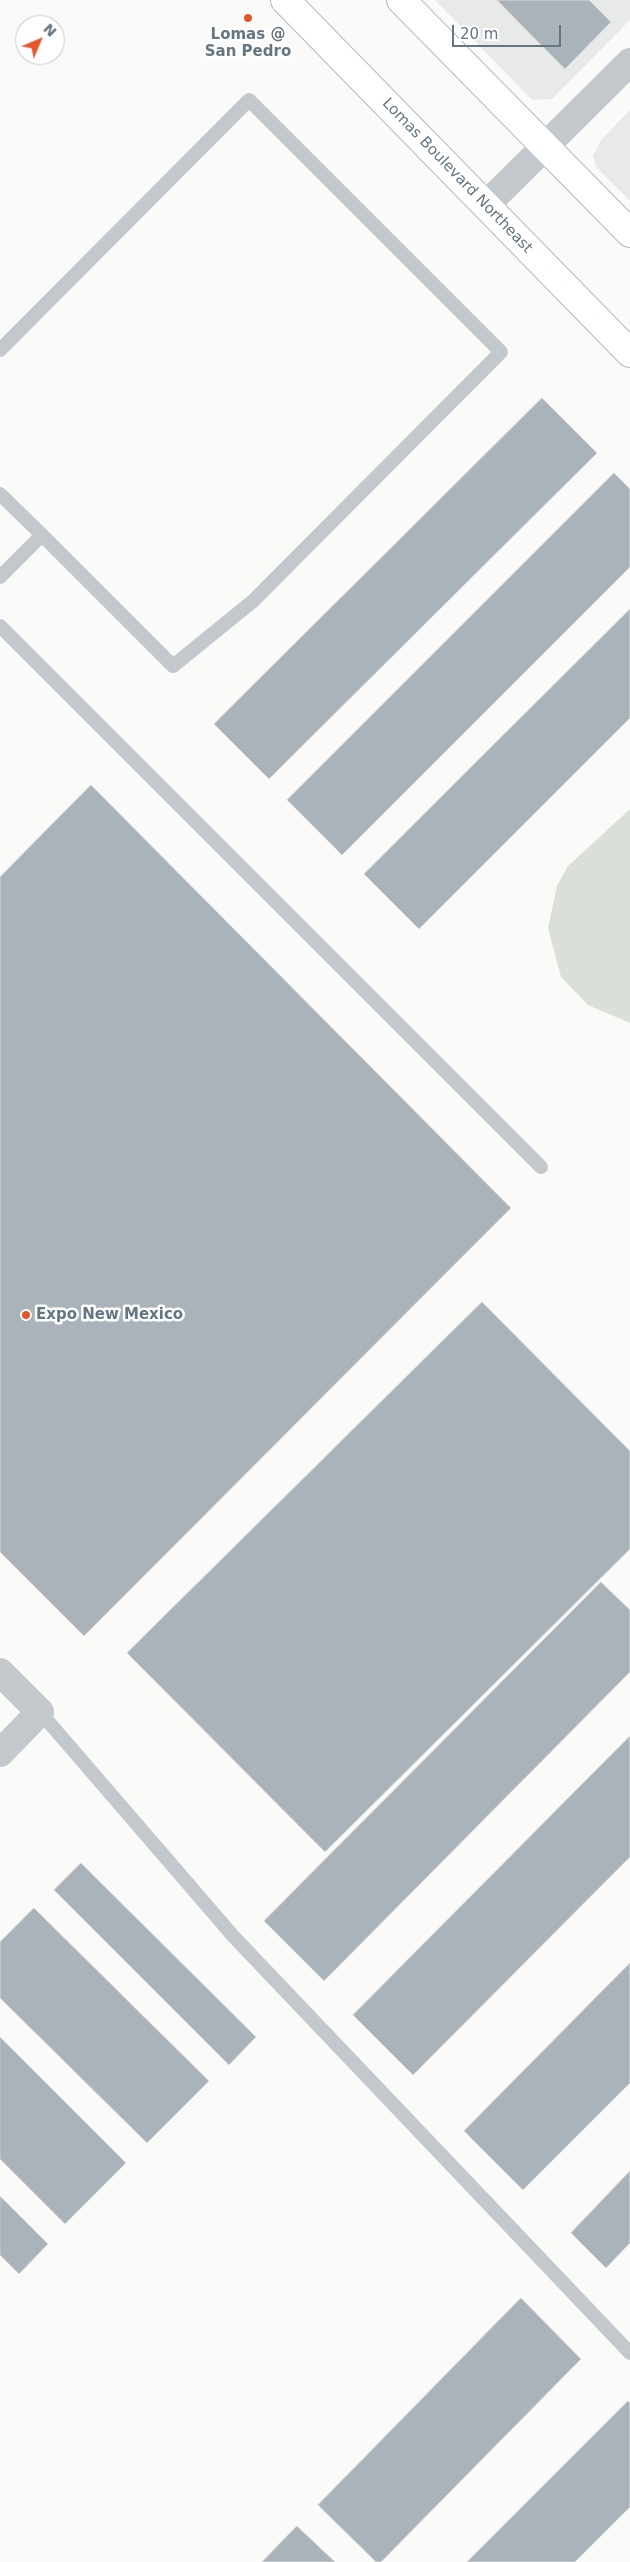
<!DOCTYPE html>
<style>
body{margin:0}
#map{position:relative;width:630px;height:2562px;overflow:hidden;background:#fafaf8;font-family:"DejaVu Sans",sans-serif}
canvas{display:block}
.north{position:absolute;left:15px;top:15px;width:50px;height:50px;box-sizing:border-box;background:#fff;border:1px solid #c1c8cd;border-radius:50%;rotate:45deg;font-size:14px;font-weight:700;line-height:20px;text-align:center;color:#657683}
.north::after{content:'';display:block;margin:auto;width:18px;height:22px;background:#e4572e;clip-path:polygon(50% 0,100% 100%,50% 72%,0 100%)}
.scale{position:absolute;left:452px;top:25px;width:109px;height:22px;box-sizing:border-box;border:2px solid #657683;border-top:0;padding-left:6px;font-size:15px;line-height:18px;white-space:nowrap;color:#657683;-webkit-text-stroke:4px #fff;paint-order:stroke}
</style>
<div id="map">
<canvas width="630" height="2562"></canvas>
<div class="north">N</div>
<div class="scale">20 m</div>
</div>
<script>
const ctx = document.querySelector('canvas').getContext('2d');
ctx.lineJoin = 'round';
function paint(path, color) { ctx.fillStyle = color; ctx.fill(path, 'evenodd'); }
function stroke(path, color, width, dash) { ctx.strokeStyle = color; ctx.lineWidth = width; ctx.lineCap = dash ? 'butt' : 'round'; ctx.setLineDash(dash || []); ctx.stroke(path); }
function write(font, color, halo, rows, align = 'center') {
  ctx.font = font + ' "DejaVu Sans",sans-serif'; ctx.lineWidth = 5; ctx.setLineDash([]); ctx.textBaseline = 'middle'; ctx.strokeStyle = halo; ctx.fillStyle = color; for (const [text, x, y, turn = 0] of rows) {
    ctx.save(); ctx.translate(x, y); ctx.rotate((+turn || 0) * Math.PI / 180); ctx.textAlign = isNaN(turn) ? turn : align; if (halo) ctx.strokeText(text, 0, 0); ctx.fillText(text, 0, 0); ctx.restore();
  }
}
const built = new Path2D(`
 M435 0H630V20L552 99 532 100Z
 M630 110V201L596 167 593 156 601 140Z`);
const green = new Path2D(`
 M630 809V1023L588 1005 561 977 548 928 557 886 568 866Z`);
const building = new Path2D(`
 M497 0H589L611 22 565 69Z
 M542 398 597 453 269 779 214 724Z
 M614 473 630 489V567L342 855 287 800Z
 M630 609V718L419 929 364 874Z
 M91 785 511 1208 84 1636 0 1552V877Z
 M482 1302 630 1451V1549L325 1852 127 1653Z
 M601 1582 630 1610V1672L324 1981 264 1921Z
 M630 1736V1857L413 2075 353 2015Z
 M81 1863 256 2037 229 2065 54 1890Z
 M34 1908 209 2081 147 2143 0 1998V1942Z
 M630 1963V2083L523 2190 464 2131Z
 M0 2037 126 2163 65 2224 0 2159Z
 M630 2171V2243L606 2268 571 2233Z
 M0 2196 48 2244 19 2274 0 2255Z
 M521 2298 581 2359 381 2562H376L318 2505Z
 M628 2401 630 2403V2507L575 2562H467Z
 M297 2526 335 2562H262Z`);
const lane = new Path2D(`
 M0 350 249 100 501 352 253 601 173 666 42 535
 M0 494 42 535 0 577
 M0 626 541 1167
 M40 1712 234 1937 630 2353`);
const street = new Path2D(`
 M486 205 630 62
 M0 1672 40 1712 0 1753`);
const secondary = new Path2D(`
 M285 0 630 353
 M401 0 630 233`);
const markers = [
 [248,18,5,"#e4572e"],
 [26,1315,5,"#e4572e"]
];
const poiNames = [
 ["Lomas @",248,35],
 ["San Pedro",248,52],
 ["Expo New Mexico",36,1315,"left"]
];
const streetNames = [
 ["Lomas Boulevard Northeast",457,176,46]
];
paint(built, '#e8e9e9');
paint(green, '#dadfd7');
paint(building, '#aab3b9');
stroke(building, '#dcdcda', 1);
stroke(secondary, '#b3babf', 30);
stroke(lane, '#c3c8cc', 14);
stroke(street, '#c3c8cc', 28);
stroke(secondary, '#fff', 28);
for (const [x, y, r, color] of markers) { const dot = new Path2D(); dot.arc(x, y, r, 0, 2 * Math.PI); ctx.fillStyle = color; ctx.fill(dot); stroke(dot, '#fff', 2); }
write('bold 15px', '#657683', '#fff', poiNames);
write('15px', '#657683', '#fff', streetNames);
</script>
